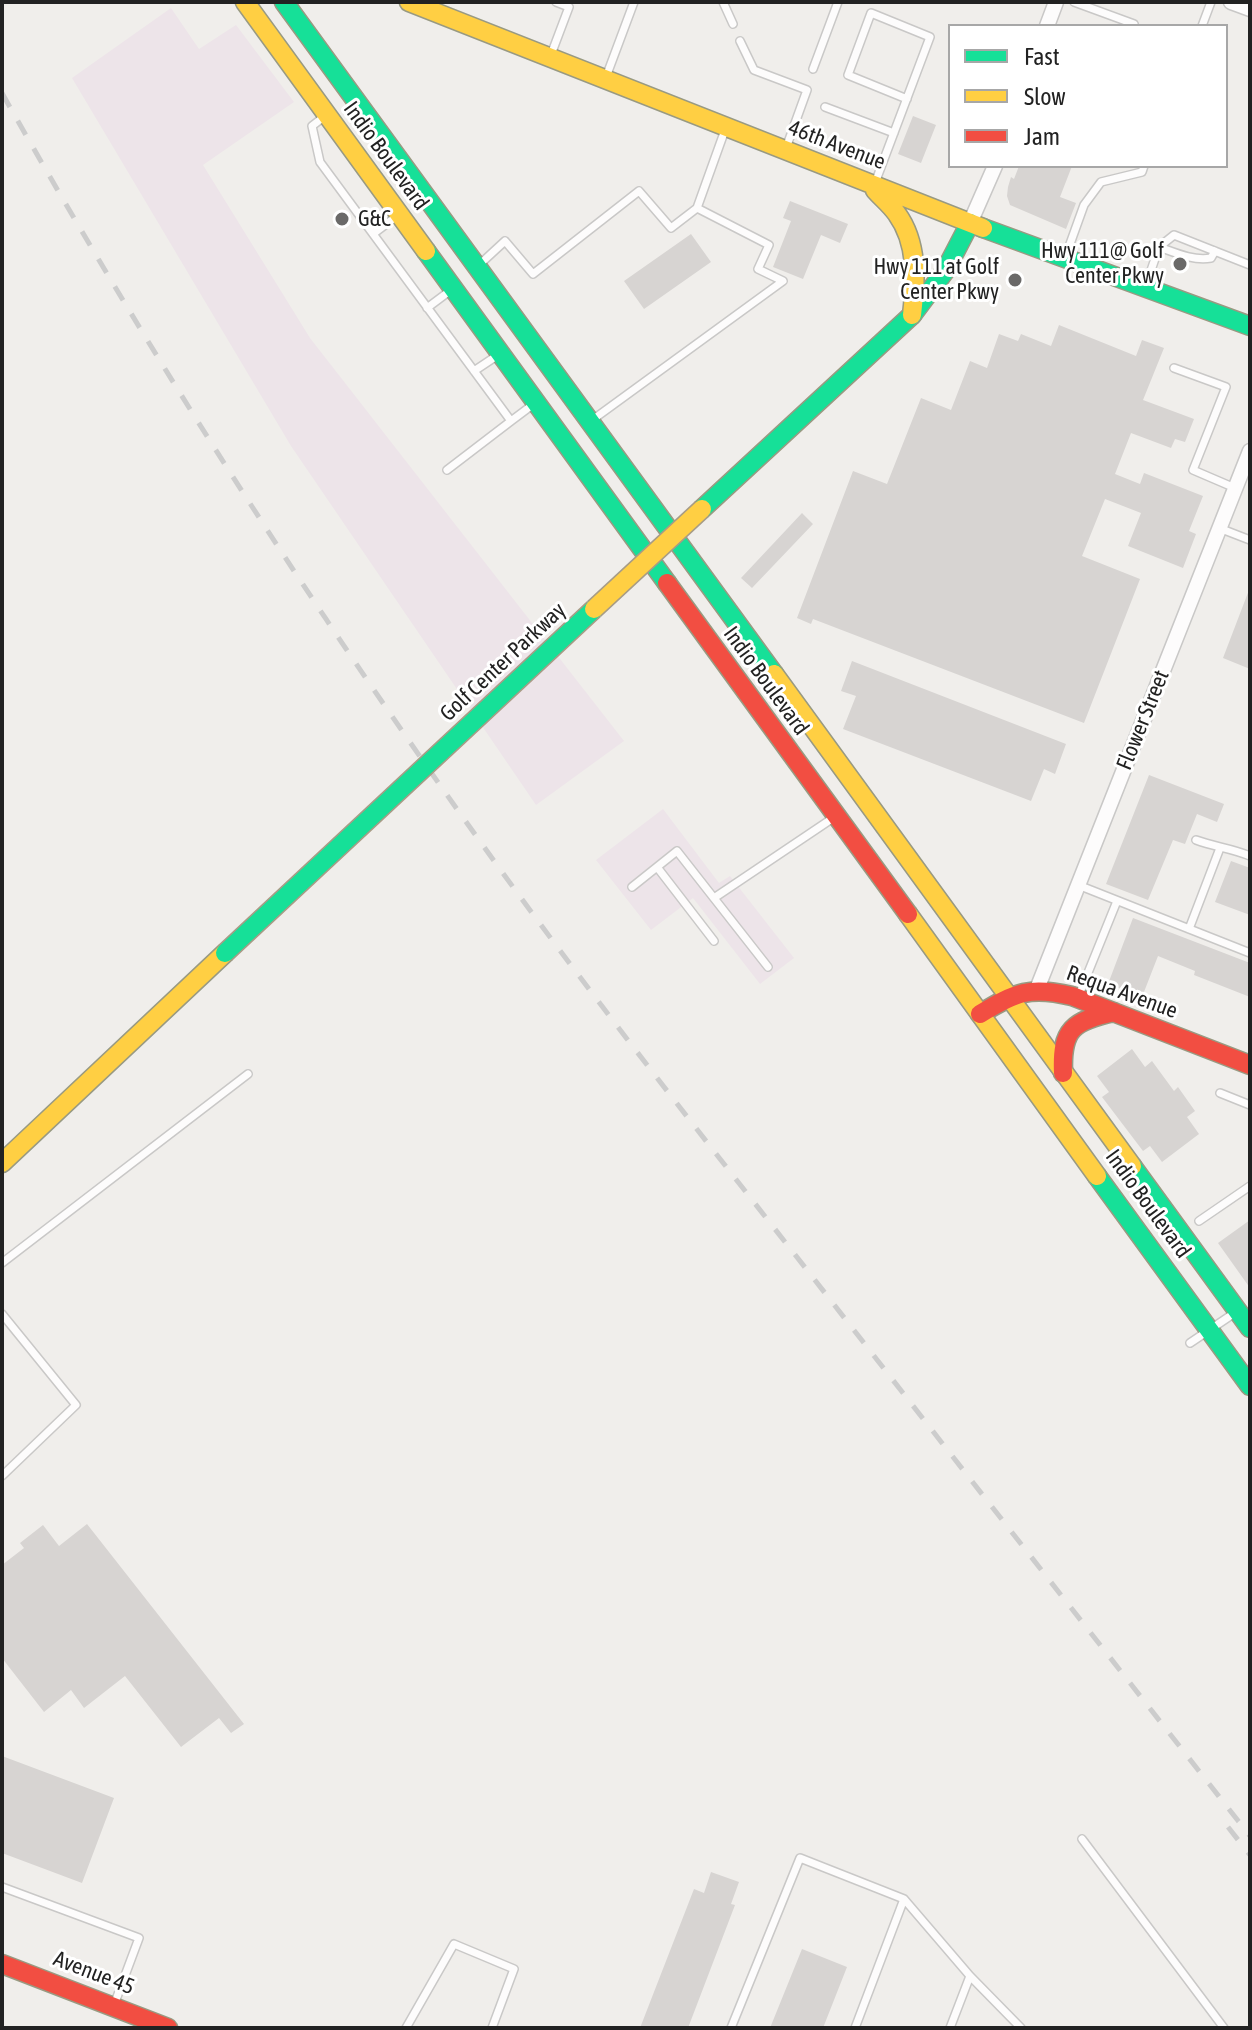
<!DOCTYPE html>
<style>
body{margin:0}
#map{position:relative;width:1252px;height:2030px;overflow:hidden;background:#f0eeeb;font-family:"Asap Condensed",sans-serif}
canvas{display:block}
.frame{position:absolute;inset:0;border:4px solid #222;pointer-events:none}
.legend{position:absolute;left:948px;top:24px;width:280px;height:144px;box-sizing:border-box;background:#fff;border:2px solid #a7a7a7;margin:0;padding:10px 14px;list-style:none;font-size:24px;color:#222}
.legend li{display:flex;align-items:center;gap:16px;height:40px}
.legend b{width:40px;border:2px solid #a7a7a7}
</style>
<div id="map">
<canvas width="1252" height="2030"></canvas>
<div class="frame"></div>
<ul class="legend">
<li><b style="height:10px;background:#16e098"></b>Fast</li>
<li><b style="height:10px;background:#ffcf43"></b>Slow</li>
<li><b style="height:10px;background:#f24e42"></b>Jam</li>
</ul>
</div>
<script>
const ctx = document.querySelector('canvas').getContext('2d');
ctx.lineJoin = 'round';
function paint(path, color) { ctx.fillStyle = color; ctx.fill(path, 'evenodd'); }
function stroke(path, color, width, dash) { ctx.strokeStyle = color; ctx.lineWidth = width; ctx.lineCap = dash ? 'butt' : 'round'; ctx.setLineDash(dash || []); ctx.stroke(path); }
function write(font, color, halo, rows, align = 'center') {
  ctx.font = font + ' "Asap Condensed",sans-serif'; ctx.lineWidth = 6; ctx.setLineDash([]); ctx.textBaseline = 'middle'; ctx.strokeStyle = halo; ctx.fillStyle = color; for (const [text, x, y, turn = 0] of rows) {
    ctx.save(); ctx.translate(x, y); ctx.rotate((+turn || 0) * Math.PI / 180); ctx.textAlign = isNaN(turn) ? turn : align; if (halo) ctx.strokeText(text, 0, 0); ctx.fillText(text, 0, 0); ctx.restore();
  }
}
const industrial = new Path2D(`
 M171 8 199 49 236 25 294 102 203 165 310 338 624 741 536 805 291 446 72 78Z
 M663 809 719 883 730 876 794 958 760 984 693 898 651 930 596 860Z`);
const building = new Path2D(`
 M913 116 936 125 921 163 898 154Z
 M1019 166H1072L1060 197 1076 203 1066 229 1010 205 1007 196 1008 187 1011 177 1014 179Z
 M790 201 848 224 840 243 821 235 803 279 773 267 791 221 783 218Z
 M691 234 711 262 644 309 624 281Z
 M1059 325 1136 356 1142 340 1164 348 1143 400 1194 419 1185 442 1175 439 1171 448 1131 433 1115 474 1140 484 1144 473 1203 496 1189 531 1196 534 1183 568 1128 546 1141 513 1105 499 1082 556 1140 579 1084 723 813 619 811 624 797 618 853 471 887 484 921 398 951 410 970 361 987 368 999 334 1018 341 1021 334 1051 346Z
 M802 513 813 524 752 588 741 578Z
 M1249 590H1250V669L1223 658Z
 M852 661 1066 744 1055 774 1044 769 1031 801 843 729 856 696 841 691Z
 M1149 775 1224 804 1217 822 1197 814 1185 844 1173 840 1148 900 1106 884Z
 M1231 861 1250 868V915L1215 902Z
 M1133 918 1250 963V997L1194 975 1195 971 1158 956 1142 997 1108 984Z
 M1132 1049 1145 1067 1152 1061 1174 1091 1178 1087 1195 1111 1187 1117 1199 1134 1162 1162 1150 1146 1143 1151 1102 1097 1109 1092 1097 1076Z
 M1250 1220V1288L1218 1243Z
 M87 1524 244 1724 231 1733 219 1718 181 1747 125 1676 84 1708 71 1690 44 1712 2 1658V1565L24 1548 20 1543 43 1525 59 1546Z
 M2 1756 114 1798 82 1883 2 1853Z
 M711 1872 739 1882 731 1904 735 1905 688 2028H640L694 1889 704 1893Z
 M802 1949 847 1967 823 2028H770Z`);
const lane = new Path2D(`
 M723 2 733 24
 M1074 2 1134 24
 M1202 26 1211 2
 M740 41 754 70 807 90 786 148
 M552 52 569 7 556 2
 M813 69 838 2
 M606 77 634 2
 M825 107 894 133
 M325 116 312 126 320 162 511 421 531 406
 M875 183C893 134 912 86 930 37L871 13 848 75 907 99
 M373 234 397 216
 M1159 247C1176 253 1193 261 1211 258L1215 251
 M1066 255 1084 205 1101 182 1142 172 1144 166
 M479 265 505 241 533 274 639 191 671 228 697 208
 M1146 285 1159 247 1174 235 1250 265
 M427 308 451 290
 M1174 368 1226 387 1193 470 1235 488
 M474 371 495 357
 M595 418 783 281 758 269 769 245 697 208 725 130
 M447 470 511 421
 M1219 528 1250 540
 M1196 840C1215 847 1231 848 1250 856
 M657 867 714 941
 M1078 885 1250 953
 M632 887 677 851 768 967
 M714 898 833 818
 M1189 929 1220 848
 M1079 995 1117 901
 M1220 1093 1250 1105
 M1199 1221 1250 1186
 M2 1263 248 1074
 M2 1314 76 1405 2 1476
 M1190 1343 1236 1312
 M1082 1839 1224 2028
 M2 1887 139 1938 114 2005
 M406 2028 454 1944 514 1969 492 2028
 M731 2028 800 1858 904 1899
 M855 2028 904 1899 970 1976 1021 2028
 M950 2028 970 1976`);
const street = new Path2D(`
 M1231 2 1250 9
 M1047 26 1056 2
 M970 223 995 166
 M1037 989 1250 451`);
const fast = new Path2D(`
 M284 2 774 674
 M983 228 1250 326
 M426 251 667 583
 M702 509 912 315 945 271 970 223
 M1132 1166 1250 1328
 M1097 1176 1250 1386`);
const slow = new Path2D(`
 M245 2 426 251
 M409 2 983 228
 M875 190C882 198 891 205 897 214 918 243 916 281 912 315
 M774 674 1132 1166
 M908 914 1097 1176
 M2 1163 225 953`);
const jam = new Path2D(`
 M667 583 908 914
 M980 1014C1016 992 1030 986 1072 996L1250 1065
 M1063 1073C1061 1029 1073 1021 1114 1012
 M2 1964 168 2028`);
const rail = new Path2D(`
 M2 93C152 359 318 617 497 865 602 1010 714 1151 825 1293 966 1474 1108 1655 1250 1836
 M1228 1827 1250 1855`);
const fastBridge = new Path2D(`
 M225 953 594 609`);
const slowBridge = new Path2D(`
 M594 609 702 509`);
const markers = [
 [342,219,8,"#6a6968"],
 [1180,264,8,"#6a6968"],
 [1015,280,8,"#6a6968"]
];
const streetNames = [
 ["46th Avenue",837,145,21],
 ["Indio Boulevard",386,156,54],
 ["Golf Center Parkway",503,662,-43],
 ["Indio Boulevard",766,681,54],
 ["Flower Street",1143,720,-68],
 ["Requa Avenue",1122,992,20],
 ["Indio Boulevard",1148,1204,54],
 ["Avenue 45",94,1973,21]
];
const poiNames = [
 ["G&C",358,219,"left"],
 ["Hwy 111@ Golf",1164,251],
 ["Center Pkwy",1164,276],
 ["Hwy 111 at Golf",999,267],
 ["Center Pkwy",999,292]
];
paint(industrial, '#ede4e9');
paint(building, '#d7d4d2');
stroke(lane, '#c9c8c7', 10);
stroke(street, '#c9c8c7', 17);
stroke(fast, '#999a82', 21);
stroke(slow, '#999a82', 21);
stroke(jam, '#999a82', 21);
stroke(lane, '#fdfcfc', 7);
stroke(street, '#fdfcfc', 14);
stroke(fast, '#16e098', 18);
stroke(slow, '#ffcf43', 18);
stroke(jam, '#f24e42', 18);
stroke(rail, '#ccc', 5, [16, 16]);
stroke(fastBridge, '#a79c86', 21, []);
stroke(slowBridge, '#a79c86', 21, []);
stroke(fastBridge, '#16e098', 18);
stroke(slowBridge, '#ffcf43', 18);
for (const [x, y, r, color] of markers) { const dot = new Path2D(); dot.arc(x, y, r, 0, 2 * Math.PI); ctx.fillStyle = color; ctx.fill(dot); stroke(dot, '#fff', 3); }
write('22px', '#222', '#fff', streetNames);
write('22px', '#222', '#fff', poiNames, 'right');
</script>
